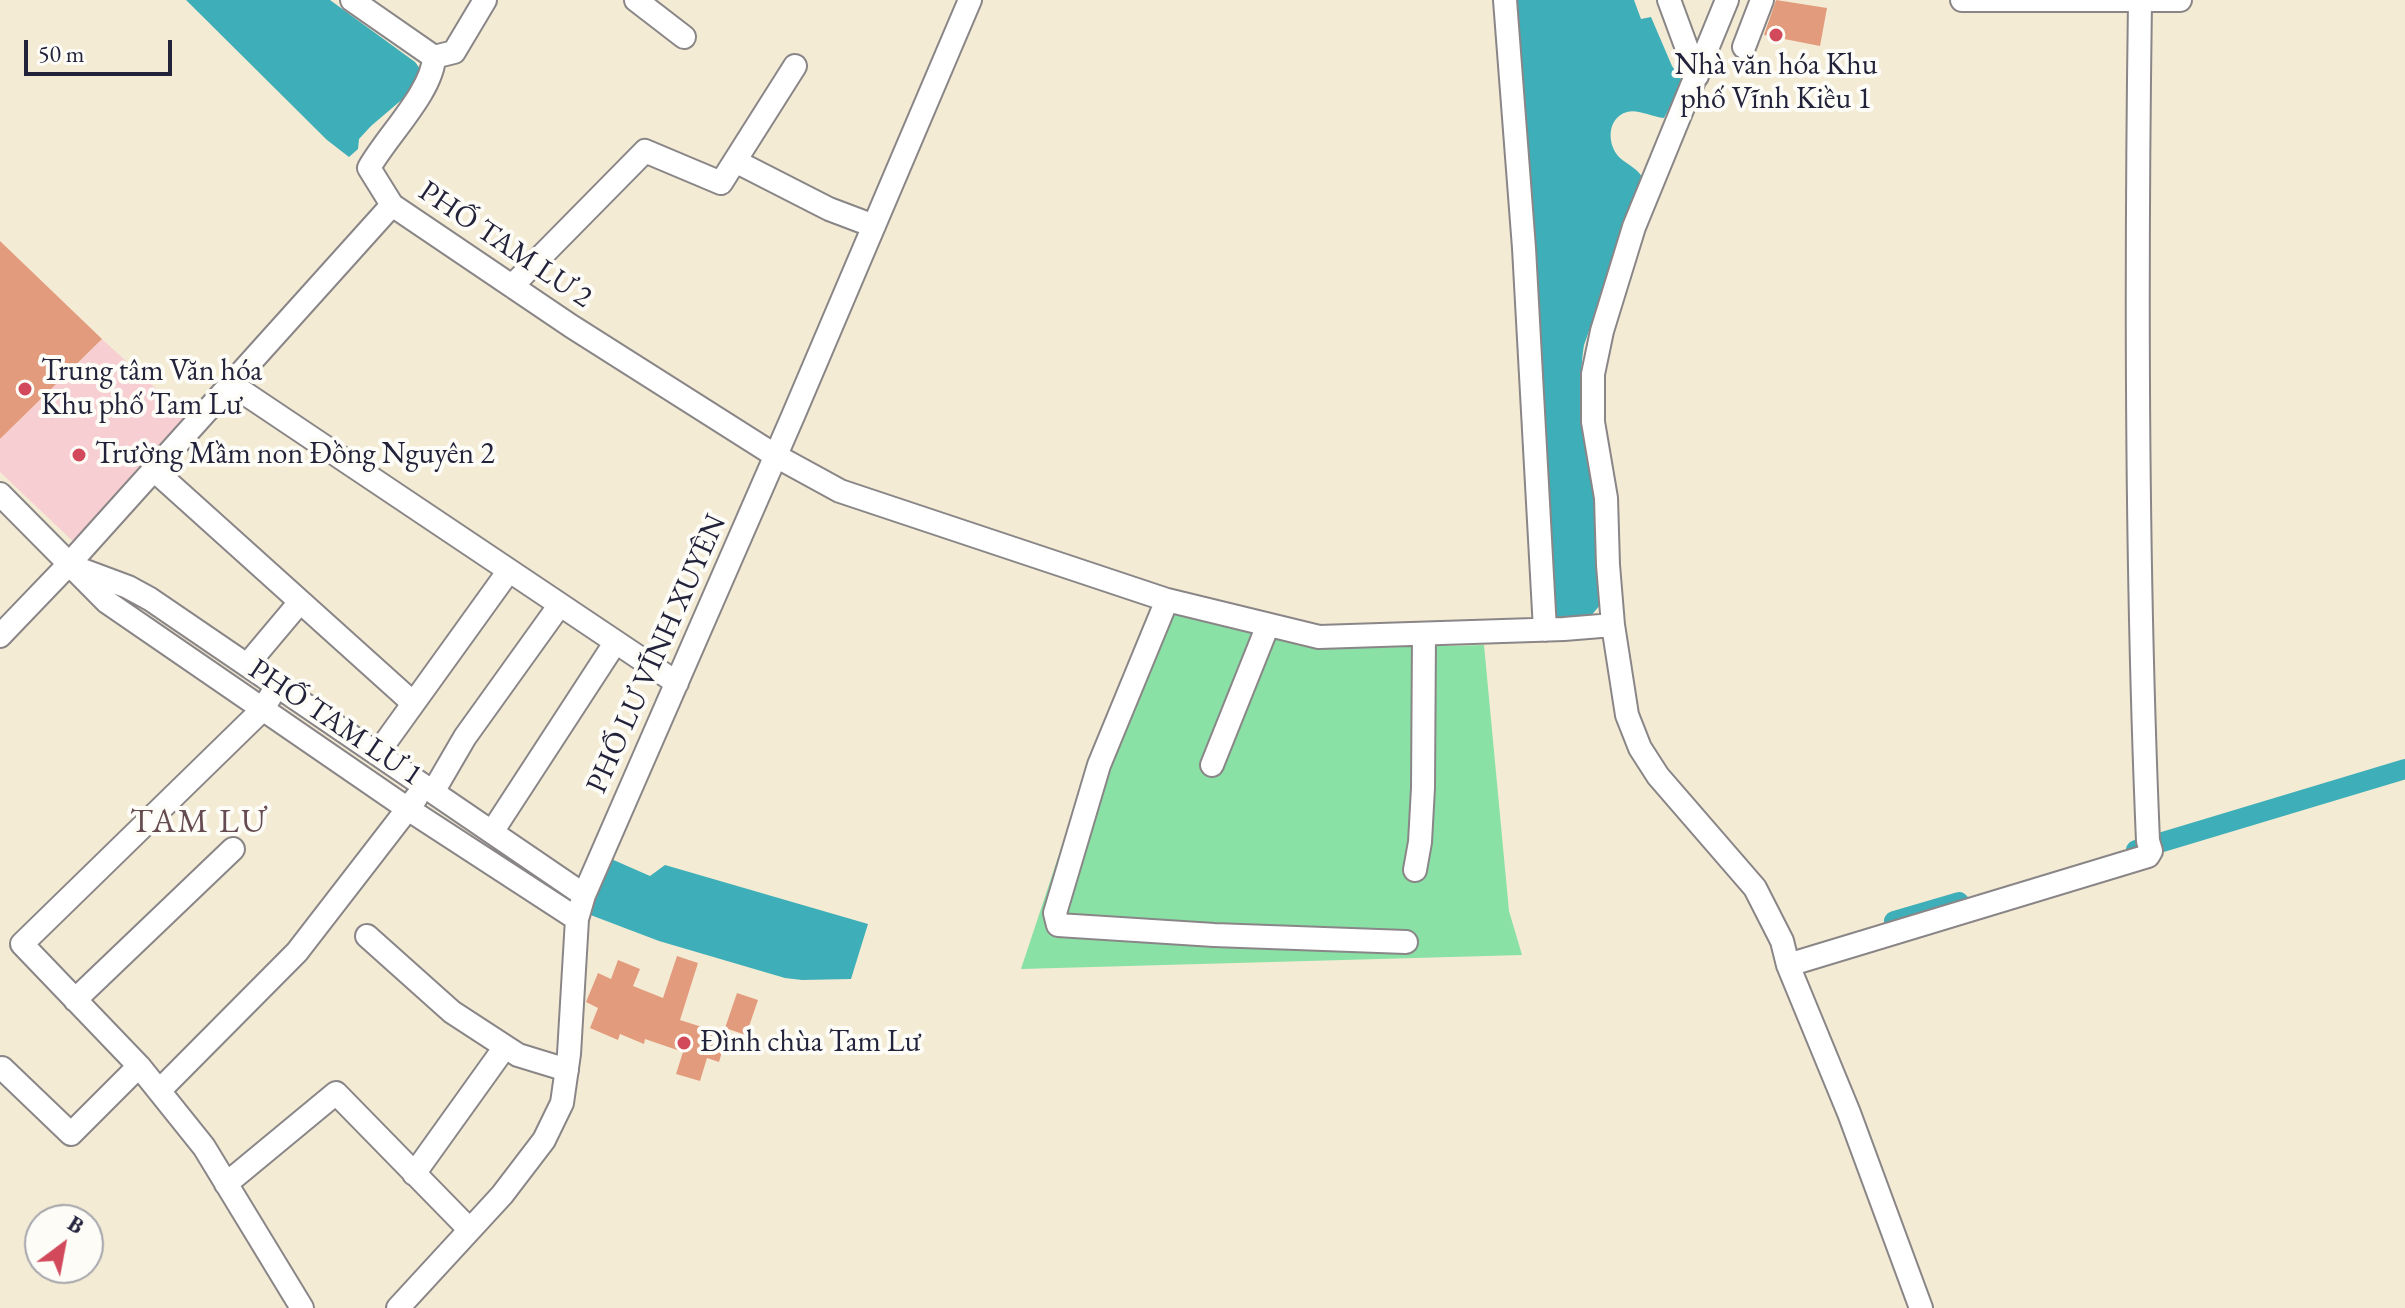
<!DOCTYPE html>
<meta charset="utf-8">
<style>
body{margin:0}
#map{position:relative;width:2405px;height:1308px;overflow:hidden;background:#f3ebd4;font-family:"EB Garamond",serif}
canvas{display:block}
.north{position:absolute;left:24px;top:1204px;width:80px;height:80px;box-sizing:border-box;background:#fdfcf7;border:2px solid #a5a5ac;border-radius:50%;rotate:32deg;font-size:22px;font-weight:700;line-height:32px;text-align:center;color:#22223b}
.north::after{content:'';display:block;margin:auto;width:28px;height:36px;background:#d1495b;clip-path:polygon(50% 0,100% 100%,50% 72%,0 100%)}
.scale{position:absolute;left:24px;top:40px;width:148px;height:36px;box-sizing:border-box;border:4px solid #22223b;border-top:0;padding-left:10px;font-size:24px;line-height:28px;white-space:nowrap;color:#22223b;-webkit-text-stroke:6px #fdfcf7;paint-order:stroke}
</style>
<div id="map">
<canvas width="2405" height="1308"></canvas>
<div class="north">B</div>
<div class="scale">50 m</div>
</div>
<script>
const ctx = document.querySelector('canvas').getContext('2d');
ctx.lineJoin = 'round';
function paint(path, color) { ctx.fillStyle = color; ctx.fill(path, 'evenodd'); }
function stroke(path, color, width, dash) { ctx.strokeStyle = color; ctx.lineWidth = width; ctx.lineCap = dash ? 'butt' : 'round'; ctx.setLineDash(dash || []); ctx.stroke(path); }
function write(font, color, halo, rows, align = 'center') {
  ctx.font = font + ' "EB Garamond",serif'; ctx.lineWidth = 8; ctx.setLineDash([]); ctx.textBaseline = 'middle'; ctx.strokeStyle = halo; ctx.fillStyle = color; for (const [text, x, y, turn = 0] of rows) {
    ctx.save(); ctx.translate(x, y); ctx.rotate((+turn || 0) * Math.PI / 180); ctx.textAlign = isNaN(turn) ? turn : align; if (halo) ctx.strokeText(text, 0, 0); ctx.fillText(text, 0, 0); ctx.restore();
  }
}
const built = new Path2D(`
 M102 339 190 420 79 547 0 472V439Z`);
const green = new Path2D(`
 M1152 605 1303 641 1358 648 1484 645 1509 911 1522 955 1021 969 1085 776Z`);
const water = new Path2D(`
 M186 0H330L415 62 421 70 412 91 371 126 359 139 358 149 349 157 327 140Z
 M1518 0H1634L1641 19 1651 17 1672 66 1683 82 1664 118C1652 117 1638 109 1627 112 1606 118 1607 146 1620 158 1629 166 1638 168 1643 179L1584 345C1575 398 1591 447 1596 499 1600 534 1601 571 1600 605L1590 617 1554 620 1515 6Z
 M609 858 650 876 665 865 868 924 851 979 802 980 785 978 659 941 580 911Z`);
const canal = new Path2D(`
 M2136 850 2405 769
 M1894 921 1959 902`);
const building = new Path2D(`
 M1776 0 1827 8 1820 46 1764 35Z
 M0 241 102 339 0 439Z
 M677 956 698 963 680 1020 727 1035 719 1062 707 1058 700 1081 676 1074 683 1052 645 1039 644 1044 620 1034 618 1040 590 1028 598 1008 586 1002 598 973 611 979 618 960 640 969 633 986 663 998Z
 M737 993 758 1000 746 1035 725 1028Z`);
const minor = new Path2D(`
 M352 0 434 57C433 91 386 137 369 168L392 205 571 326 776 456 840 491 1167 600 1319 637 1564 629 1613 625
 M636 0 684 37
 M1505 0 1524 248 1545 630
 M1669 0 1697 76
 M1727 0 1634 227 1602 331 1593 374V422L1606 498 1608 565 1613 625 1627 715 1640 748 1658 776 1755 888 1782 941 1788 965 1849 1113 1921 1308
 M1962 0H2180
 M1744 47 1762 0
 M434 57 454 52 485 0
 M735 161 829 209 874 226
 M512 286 645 151 721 183 795 66
 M231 384 677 683
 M153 469 413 703
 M0 494 107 602 408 809 577 919
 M77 568 128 587 150 599 584 895
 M1167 600 1099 765 1055 913 1058 925 1214 935 1406 942
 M0 636 69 564 392 205
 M247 665 300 602
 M277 686 262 710 22 944 139 1066 204 1147 302 1308
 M377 754 508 572
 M1212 765 1268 625
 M433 792 465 737 559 606
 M492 832 615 643
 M1415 870 1420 842 1423 788 1424 634
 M367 936 452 1012 518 1055 567 1070
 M1788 965 2148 856 2151 851 2148 841C2136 561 2136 281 2140 1
 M75 1000 233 849
 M2 1068 71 1134 139 1066
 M159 1091 297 952 416 798
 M414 1174 505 1047
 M226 1184 336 1093 469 1229
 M398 1308 502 1195 544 1140 562 1103 569 1054 577 919 584 895 793 416 970 0`);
const markers = [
 [1776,35,8,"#d1495b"],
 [25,389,8,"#d1495b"],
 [79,455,8,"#d1495b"],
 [684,1043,8,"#d1495b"]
];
const poiNames = [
 ["Nhà văn hóa Khu",1776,66,"center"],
 ["phố Vĩnh Kiều 1",1776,100,"center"],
 ["Trung tâm Văn hóa",41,372],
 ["Khu phố Tam Lư",41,406],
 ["Trường Mầm non Đồng Nguyên 2",95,455],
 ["Đình chùa Tam Lư",700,1043]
];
const streetNames = [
 ["PHỐ TAM LƯ 2",505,245,34],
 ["PHỐ LƯ VĨNH XUYÊN",657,654,-66],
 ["PHỐ TAM LƯ 1",335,723,34]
];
const quarterNames = [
 ["TAM LƯ",199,823]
];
paint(built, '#f7cfd2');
paint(green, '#89e1a5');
paint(water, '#3eaeb8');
stroke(canal, '#3eaeb8', 20);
paint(building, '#e39b7d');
stroke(minor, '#8a8688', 26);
stroke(minor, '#fff', 22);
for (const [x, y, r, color] of markers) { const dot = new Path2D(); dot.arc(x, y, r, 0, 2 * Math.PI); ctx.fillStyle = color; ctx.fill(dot); stroke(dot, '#fdfcf7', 3); }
write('30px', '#22223b', '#fdfcf7', poiNames, 'left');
write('30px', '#22223b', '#fdfcf7', streetNames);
ctx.letterSpacing = '2px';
write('34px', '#664c52', '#fdfcf7', quarterNames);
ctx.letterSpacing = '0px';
</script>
